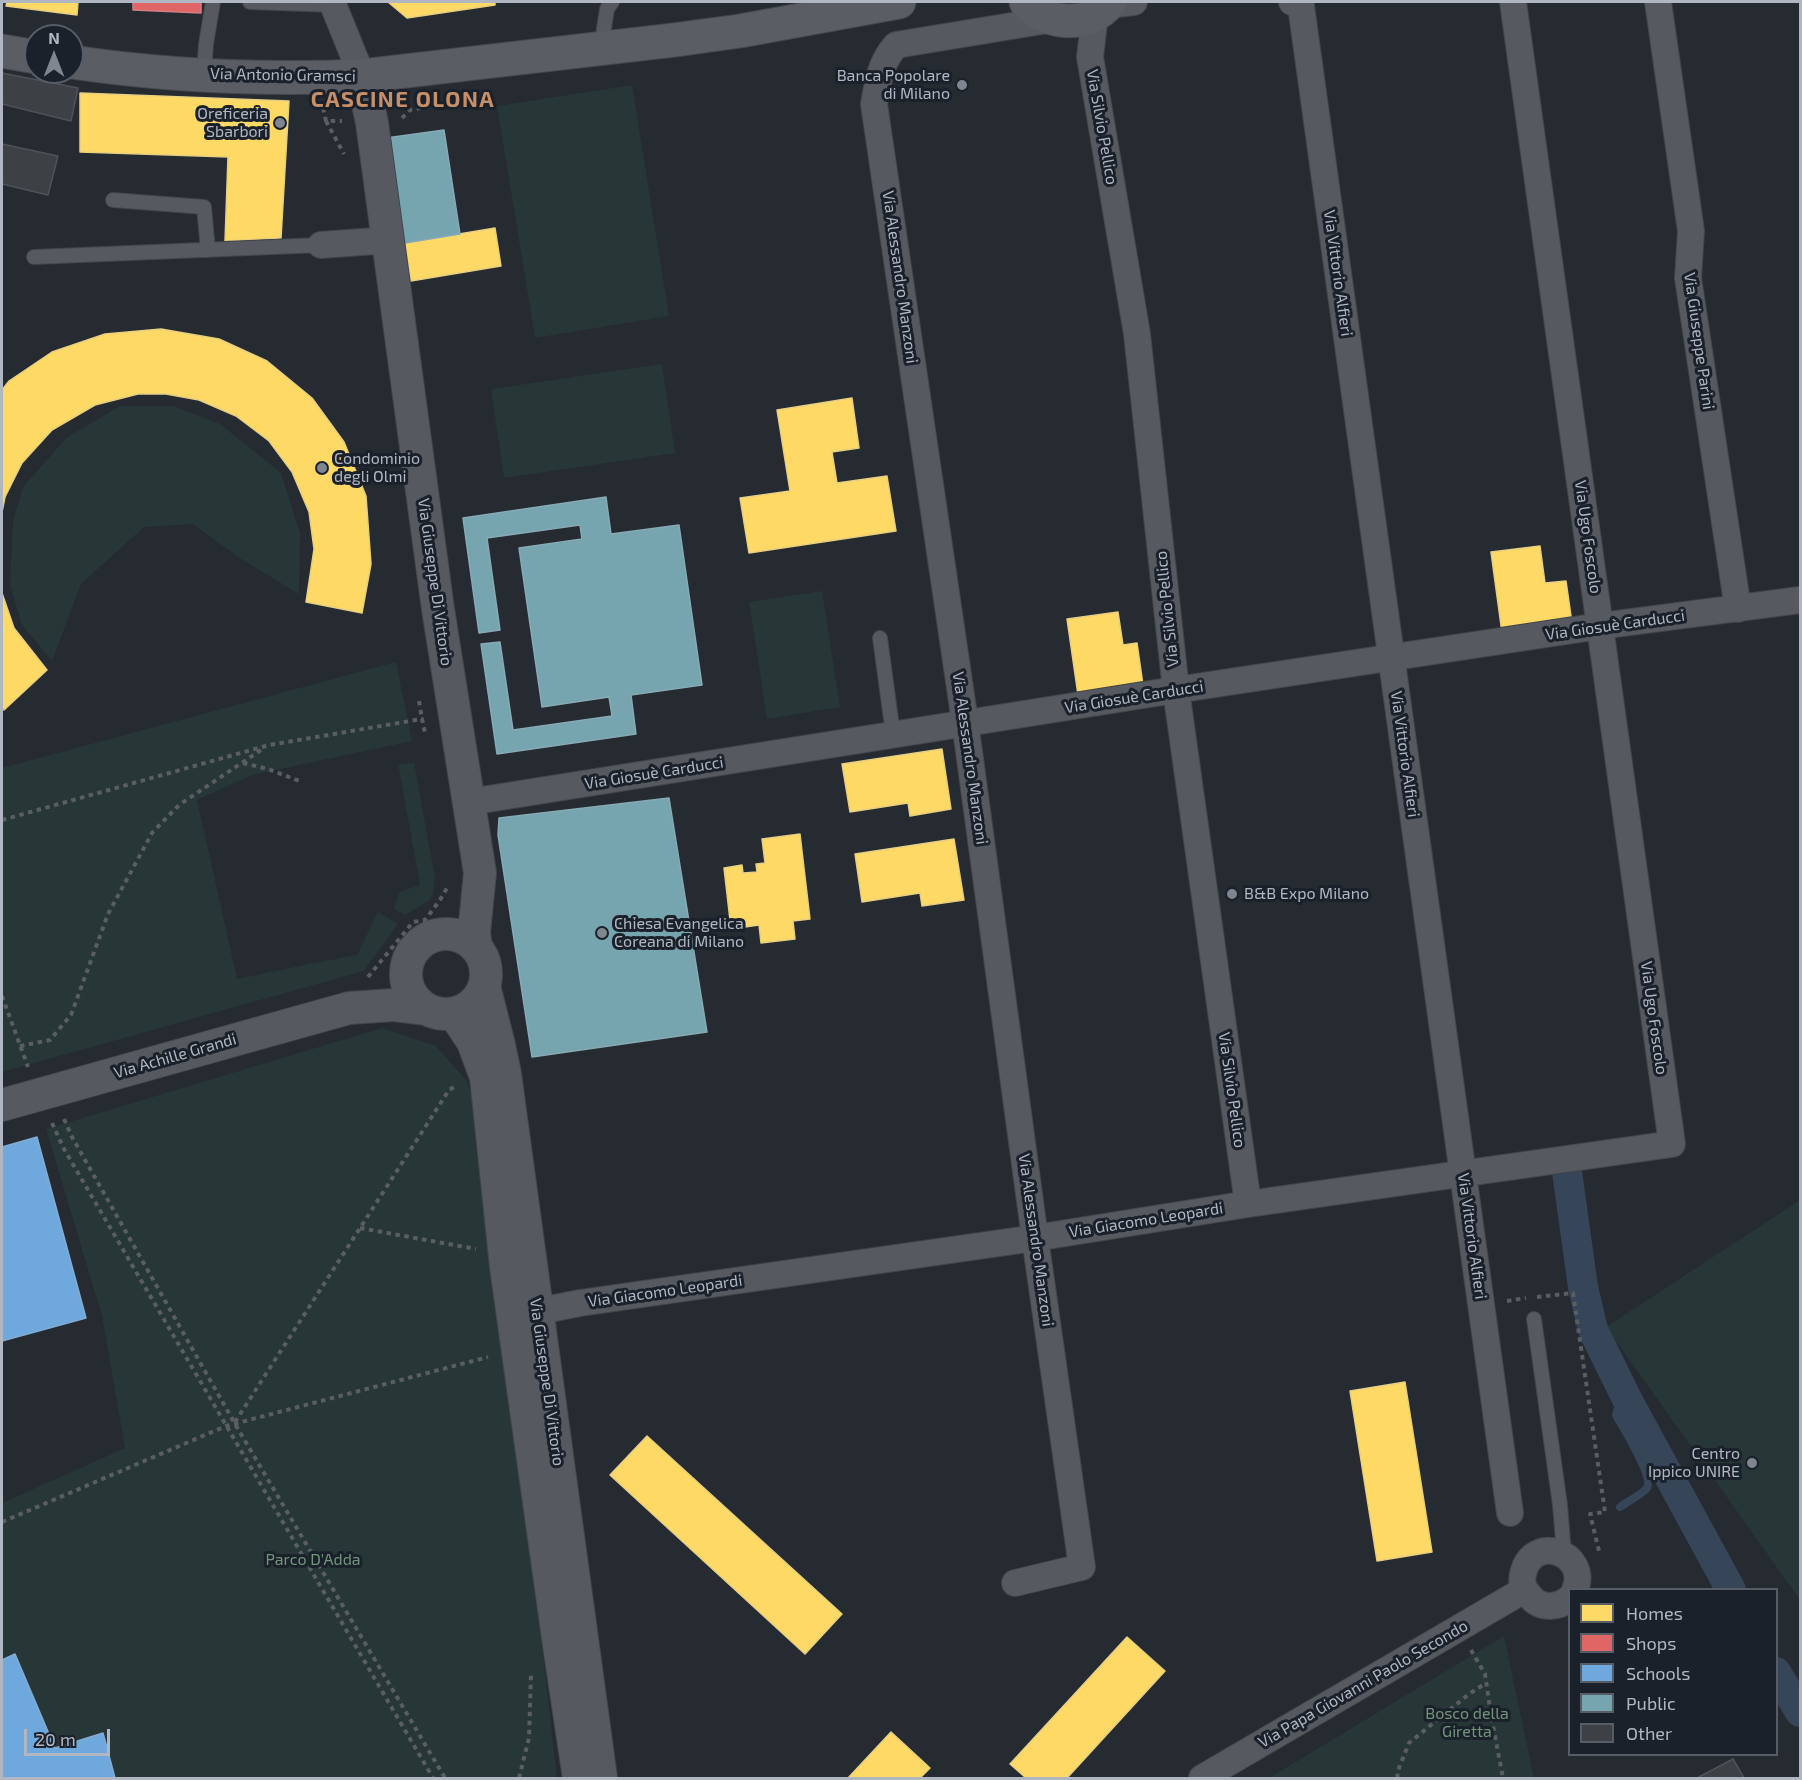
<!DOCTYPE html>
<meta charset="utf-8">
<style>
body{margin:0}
#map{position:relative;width:1802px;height:1780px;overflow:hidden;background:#262b31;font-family:"Exo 2",sans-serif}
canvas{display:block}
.frame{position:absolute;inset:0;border:3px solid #b0b7c2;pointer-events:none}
.legend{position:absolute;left:1568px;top:1588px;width:210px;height:168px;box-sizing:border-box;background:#1b212a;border:2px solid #575d67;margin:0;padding:8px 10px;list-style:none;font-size:18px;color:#b0b7c2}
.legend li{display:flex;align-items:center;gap:12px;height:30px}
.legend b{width:30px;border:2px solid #575d67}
.north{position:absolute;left:24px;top:24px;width:60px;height:60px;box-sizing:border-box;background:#1b212a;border:2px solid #575d67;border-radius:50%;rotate:0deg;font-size:16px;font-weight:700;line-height:24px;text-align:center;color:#b0b7c2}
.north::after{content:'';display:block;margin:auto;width:21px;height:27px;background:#80868f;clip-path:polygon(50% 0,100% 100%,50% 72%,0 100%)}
.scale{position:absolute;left:24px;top:1729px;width:86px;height:27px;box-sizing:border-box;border:3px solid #b0b7c2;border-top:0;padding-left:8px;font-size:18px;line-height:21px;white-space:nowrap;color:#b0b7c2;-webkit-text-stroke:4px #1b212a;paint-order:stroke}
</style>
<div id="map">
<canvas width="1802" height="1780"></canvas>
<div class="frame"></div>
<ul class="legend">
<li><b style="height:16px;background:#ffd966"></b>Homes</li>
<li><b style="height:16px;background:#e06666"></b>Shops</li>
<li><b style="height:16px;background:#6fa8dc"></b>Schools</li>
<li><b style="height:16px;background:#76a5af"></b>Public</li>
<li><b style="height:16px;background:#3d4146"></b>Other</li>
</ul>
<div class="north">N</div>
<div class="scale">20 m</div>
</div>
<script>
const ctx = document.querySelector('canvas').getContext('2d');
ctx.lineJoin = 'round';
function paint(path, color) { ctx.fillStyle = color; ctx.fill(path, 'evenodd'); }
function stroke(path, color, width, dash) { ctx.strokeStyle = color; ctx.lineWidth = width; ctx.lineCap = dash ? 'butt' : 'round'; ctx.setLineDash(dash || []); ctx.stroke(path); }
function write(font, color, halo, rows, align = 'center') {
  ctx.font = font + ' "Exo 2",sans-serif'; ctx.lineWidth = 6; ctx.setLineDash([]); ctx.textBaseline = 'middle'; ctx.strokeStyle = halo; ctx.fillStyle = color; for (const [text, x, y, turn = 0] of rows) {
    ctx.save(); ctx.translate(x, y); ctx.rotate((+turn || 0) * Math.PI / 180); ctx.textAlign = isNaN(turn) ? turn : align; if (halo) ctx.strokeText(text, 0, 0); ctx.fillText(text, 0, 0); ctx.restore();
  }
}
const green = new Path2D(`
 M632 85 669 316 535 338 497 106Z
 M662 364 675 453 504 478 491 389Z
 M120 406H173L220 424 281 473 300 533 299 594 241 559 193 524 144 527 81 584 52 661 22 625 10 585 13 521 23 487 66 438Z
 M822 591 840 707 767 719 749 602Z
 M396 662 412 741 252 775 197 800 237 979 309 964 357 955 378 912 398 924 364 971 2 1072V768Z
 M414 763 435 878 433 894 430 900 405 915 394 909 399 892 420 885 398 764Z
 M382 1028 436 1046 467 1081 479 1118 509 1351 557 1778H2V1503L125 1448 102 1316 46 1129Z
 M1800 1200V1600L1606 1327Z
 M1504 1636 1534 1778H1269Z`);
const homes = new Path2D(`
 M7 2H78L77 15 6 6Z
 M388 2H495V5L407 18Z
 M80 93 289 101 281 238 225 241 228 157 80 152Z
 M495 228 501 266 411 281 405 243Z
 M161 329 219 339 267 361 312 398 344 442 366 496 371 564 362 613 306 602 314 549 309 512 292 472 269 441 236 416 199 400 166 394H138L95 405 52 430 22 463 5 497 2 512V390L9 381 52 352 105 334Z
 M852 398 859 448 832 452 837 483 887 476 896 531 749 553 740 498 790 491 777 410Z
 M1540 546 1545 583 1566 581 1572 623 1502 633 1491 552Z
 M2 593 14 628 47 670 4 710 2 707Z
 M1118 612 1123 645 1137 643 1143 685 1078 695 1067 619Z
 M942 749 951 809 910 816 908 803 850 812 842 764Z
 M800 834 810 919 793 921 795 939 761 943 759 925 731 929 724 868 742 865 743 873 757 872 756 864 765 863 762 839Z
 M954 839 964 900 922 906 920 893 862 902 855 854Z
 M1405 1382 1432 1552 1377 1561 1350 1391Z
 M647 1436 842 1614 805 1654 610 1475Z
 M1127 1637 1165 1671 1067 1778H1026L1010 1764Z
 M891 1732 930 1768 920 1778H848Z`);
const shops = new Path2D(`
 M133 2H201V13L133 10Z`);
const schools = new Path2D(`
 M37 1137 86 1318 2 1341V1147Z
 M15 1654 55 1748 103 1733 115 1778H2V1660Z`);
const public = new Path2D(`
 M444 130 460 234 405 243 386 138Z
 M606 497 611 534 679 525 702 685 631 695 636 734 497 754 481 644 500 642 513 730 612 716 609 697 542 707 519 548 582 539 580 525 487 538 500 630 479 633 463 518Z
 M669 798 707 1032 532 1057 498 835 499 818Z`);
const stream = new Path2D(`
 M1620 1507C1626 1502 1643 1494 1647 1488 1654 1477 1622 1426 1616 1415L1618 1408 1628 1401`);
const canal = new Path2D(`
 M1567 1172 1583 1287 1593 1330 1628 1401 1731 1590
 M1776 1672 1800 1712`);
const building = new Path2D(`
 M2 73 78 88 71 121 2 104Z
 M2 144 58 156 48 195 2 184Z
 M1733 1759 1744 1778H1697Z`);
const path = new Path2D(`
 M323 108 326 121H342
 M402 118 410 110 492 95
 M326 121 344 154
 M419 701 422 719
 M243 763 268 769 302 782
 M2 820 269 745 422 719 425 733
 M368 977 413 922 425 920 440 900 447 888
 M2 996 28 1067
 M20 1046 50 1040 71 1015 108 914 152 833 179 805 264 748
 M64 1119 72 1137 235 1424 445 1778
 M52 1123 64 1149 433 1778
 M360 1228 476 1249
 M1537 1297 1573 1293 1605 1512 1590 1514 1599 1551
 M1507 1301 1526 1298
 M235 1422 449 1090 456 1086
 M2 1522 226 1426 488 1357
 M1471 1650 1485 1674 1491 1715 1503 1778
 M519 1778 529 1738 531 1674
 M1398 1778 1397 1773 1409 1743 1469 1694 1486 1683`);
const service = new Path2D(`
 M250 2 334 5
 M601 48 607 9 612 2
 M204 74 206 44 213 2
 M113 200 204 207 208 250
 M34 257 321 245
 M880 638 893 734
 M1534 1319 1560 1505 1564 1554`);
const minor = new Path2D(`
 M332 2 362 76
 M1292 2 1301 6 1510 1513
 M1658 2 1691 231 1688 278 1738 609
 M1107 5 1134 2
 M1095 14 1090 57 1137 334 1176 690 1248 1204
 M321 245 389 240
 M469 802 1156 693 1600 626 1800 600
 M519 1315 580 1303 1035 1238 1248 1204 1672 1144 1513 2
 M1015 1583 1082 1567 1035 1238 965 722 874 104C878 82 880 63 896 45L1054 19
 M1570 1598C1557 1609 1539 1609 1529 1595 1523 1589 1521 1582 1523 1574 1532 1532 1590 1553 1575 1590
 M1202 1778 1524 1590`);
const tertiary = new Path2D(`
 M362 76 372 123 438 609 480 873 474 933 476 947
 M406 974a40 40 0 1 1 80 0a40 40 0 1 1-80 0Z
 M484 986 499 1045 505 1074 601 1778
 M454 1013 473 1042 486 1077 506 1267 560 1652 579 1778
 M2 1105 349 1008 394 1005 427 1009`);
const secondary = new Path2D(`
 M1026 2C1047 26 1090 28 1110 2
 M2 51 36 57
 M72 62C166 76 266 80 362 76L674 40 740 31 899 2`);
const markers = [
 [962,85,6,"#80868f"],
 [280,123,6,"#80868f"],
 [322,468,6,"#80868f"],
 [1232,894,6,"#80868f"],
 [602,933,6,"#80868f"],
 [1752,1463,6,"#80868f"]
];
const streetNames = [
 ["Via Antonio Gramsci",283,75,1],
 ["Via Silvio Pellico",1102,127,80],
 ["Via Vittorio Alfieri",1338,273,82],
 ["Via Alessandro Manzoni",900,277,82],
 ["Via Giuseppe Parini",1699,341,82],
 ["Via Ugo Foscolo",1588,537,82],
 ["Via Giuseppe Di Vittorio",435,582,82],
 ["Via Silvio Pellico",1167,609,-96],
 ["Via Giosuè Carducci",1615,625,-8],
 ["Via Giosuè Carducci",1134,697,-9],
 ["Via Vittorio Alfieri",1405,754,82],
 ["Via Alessandro Manzoni",970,758,82],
 ["Via Giosuè Carducci",654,773,-9],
 ["Via Ugo Foscolo",1654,1018,82],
 ["Via Achille Grandi",175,1056,-16],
 ["Via Silvio Pellico",1232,1090,82],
 ["Via Giacomo Leopardi",1146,1220,-9],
 ["Via Vittorio Alfieri",1472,1236,82],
 ["Via Alessandro Manzoni",1036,1240,82],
 ["Via Giacomo Leopardi",665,1291,-8],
 ["Via Giuseppe Di Vittorio",547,1382,82],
 ["Via Papa Giovanni Paolo Secondo",1363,1684,-30]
];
const poiNames = [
 ["Banca Popolare",950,76],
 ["di Milano",950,94],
 ["Oreficeria",268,114],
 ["Sbarbori",268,132],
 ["Condominio",334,459,"left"],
 ["degli Olmi",334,477,"left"],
 ["B&B Expo Milano",1244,894,"left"],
 ["Chiesa Evangelica",614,924,"left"],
 ["Coreana di Milano",614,942,"left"],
 ["Centro",1740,1454],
 ["Ippico UNIRE",1740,1472]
];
const parkNames = [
 ["Parco D'Adda",313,1560],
 ["Bosco della",1467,1714],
 ["Giretta",1467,1732]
];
const districtNames = [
 ["CASCINE OLONA",403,100]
];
paint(green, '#273637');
paint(homes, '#ffd966');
stroke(homes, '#e7cf82', 1.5);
paint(shops, '#e06666');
stroke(shops, '#d27e82', 1.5);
paint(schools, '#6fa8dc');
stroke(schools, '#82acd4', 1.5);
paint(public, '#76a5af');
stroke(public, '#87aab5', 1.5);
stroke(stream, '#374558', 8);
stroke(canal, '#374558', 30);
paint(building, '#3d4146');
stroke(building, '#4e5259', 1.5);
stroke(service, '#42464a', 16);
stroke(minor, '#42464a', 28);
stroke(tertiary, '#42464a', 34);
stroke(secondary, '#44474e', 35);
stroke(path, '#5a5e63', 4, [4.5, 4.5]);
stroke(service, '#56595f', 14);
stroke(minor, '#56595f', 26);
stroke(tertiary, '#56595f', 32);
stroke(secondary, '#5a5e64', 33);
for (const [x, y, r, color] of markers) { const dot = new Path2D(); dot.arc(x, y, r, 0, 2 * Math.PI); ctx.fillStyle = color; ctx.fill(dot); stroke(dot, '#1b212a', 2); }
write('16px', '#b0b7c2', '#1b212a', streetNames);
write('16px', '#b0b7c2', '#1b212a', poiNames, 'right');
write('16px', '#719579', '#1b212a', parkNames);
ctx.letterSpacing = '1.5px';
write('bold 22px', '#c68f67', '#1b212a', districtNames);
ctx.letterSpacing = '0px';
</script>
